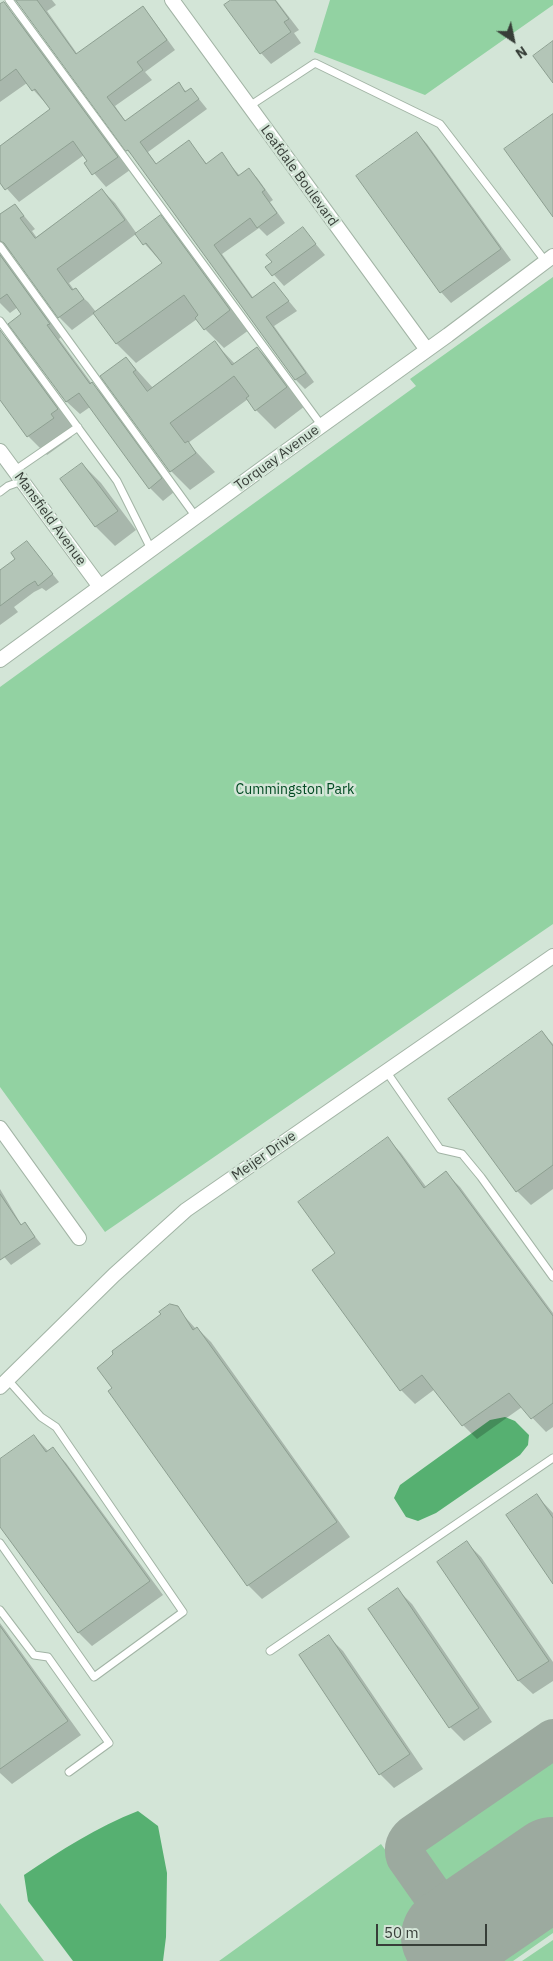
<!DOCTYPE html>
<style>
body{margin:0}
#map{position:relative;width:553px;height:1961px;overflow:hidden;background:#d3e5d7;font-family:"IBM Plex Sans",sans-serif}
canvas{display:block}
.north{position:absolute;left:488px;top:15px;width:50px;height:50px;-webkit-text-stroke:4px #d3e5d7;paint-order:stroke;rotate:146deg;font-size:14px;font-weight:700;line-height:20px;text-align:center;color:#373e38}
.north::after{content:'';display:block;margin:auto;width:18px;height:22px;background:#373e38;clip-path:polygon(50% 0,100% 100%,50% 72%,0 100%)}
.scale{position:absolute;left:376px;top:1924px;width:111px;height:22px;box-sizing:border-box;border:2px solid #373e38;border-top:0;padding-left:6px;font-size:15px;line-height:18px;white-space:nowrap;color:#373e38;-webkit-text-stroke:4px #d3e5d7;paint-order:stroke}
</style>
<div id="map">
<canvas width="553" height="1961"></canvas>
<div class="north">N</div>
<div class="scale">50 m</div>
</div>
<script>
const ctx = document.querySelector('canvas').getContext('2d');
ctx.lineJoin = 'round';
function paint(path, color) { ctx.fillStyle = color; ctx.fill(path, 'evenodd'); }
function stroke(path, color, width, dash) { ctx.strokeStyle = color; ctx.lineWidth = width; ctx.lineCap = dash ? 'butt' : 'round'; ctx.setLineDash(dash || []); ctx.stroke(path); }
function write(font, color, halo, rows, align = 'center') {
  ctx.font = font + ' "IBM Plex Sans",sans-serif'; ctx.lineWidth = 5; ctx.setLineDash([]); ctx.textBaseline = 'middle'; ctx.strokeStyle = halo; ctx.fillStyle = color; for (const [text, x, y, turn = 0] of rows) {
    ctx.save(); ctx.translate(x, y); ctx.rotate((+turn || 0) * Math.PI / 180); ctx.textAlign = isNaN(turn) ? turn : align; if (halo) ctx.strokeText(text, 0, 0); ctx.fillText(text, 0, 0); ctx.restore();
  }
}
const green = new Path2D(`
 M330 0H553V5L425 95 314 52Z
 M553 277V924L105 1232 0 1087V687L416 386 410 379Z
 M553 1750V1842L458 1907 436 1884 417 1849 449 1821Z
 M381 1844 465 1961H219Z
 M553 1898V1933L513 1961H472L469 1956Z
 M0 1903 44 1961H0Z
 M553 1940V1961H522Z`);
const water = new Path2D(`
 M505 1417 515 1421 529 1435 528 1445 520 1455 436 1513 418 1521 406 1517 394 1498 400 1485 490 1420Z
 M138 1811 158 1826 167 1873 166 1937 163 1961H73L28 1901 24 1875C61 1850 97 1827 138 1811Z`);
const shadow = new Path2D(`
 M23 0H52L56 5 47 11 78 55 142 8 151 17 175 50 145 72 152 80 115 106 126 122 178 84 187 92 191 89 207 109 148 152 157 165 189 142 207 164 221 154 240 176 249 169 258 179 273 200 270 202 285 223 267 236 259 228 222 254 254 299 274 283 297 311 274 326 314 382 305 389 296 380 135 158 127 150Z
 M233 0H276L299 30 294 33 301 43 271 64 261 53Z
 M0 6 8 10 21 23 130 170 106 187 86 164 89 161 84 155 19 202 0 181V147L52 110 27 83 0 102Z
 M417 133 427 144 511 260 451 303 441 292Z
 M102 190 115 203 137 234 160 217 180 236 249 330 224 348 205 329 197 319 136 363 117 344 95 313 72 330 59 317 14 254H10L7 261 61 337 59 339 92 384 105 396 174 492 163 501 150 488 90 407 80 414 67 402 10 324 23 314 18 307 10 313 0 303V216L15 205 35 229 32 231 37 238ZM136 234 163 264 96 312 88 302 74 290 69 283Z
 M303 229 325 255 284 286 267 267 274 262Z
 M0 332 19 351 76 428 69 433 72 437 47 455 28 436 0 398Z
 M215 343 235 364 257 348 276 367 305 406 275 429 256 410 248 399 188 443 215 472 190 490 171 471 102 376 126 358 153 388Z
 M82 464 101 483 136 530 115 546 96 527 61 480Z
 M33 550 59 582 46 591 42 588 34 592 14 607 18 612 0 625V582L17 559Z
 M542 1032 553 1044V1189L531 1205 517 1191 450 1099Z
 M388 1139 401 1153 427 1188 446 1173 460 1187 553 1313V1427L546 1432 522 1407 477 1439 463 1425 435 1389 415 1404 401 1390 336 1254Z
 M0 1189 22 1226 25 1224 41 1244 11 1265 0 1252Z
 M175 1306 196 1329 197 1328 211 1342 350 1537 262 1599 248 1585 109 1391 113 1389 162 1314Z
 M34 1436 49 1452 53 1449 66 1463 163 1595 92 1646 79 1633 0 1523V1461Z
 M537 1496 553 1513V1582Z
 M467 1543 481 1557 553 1662V1681L533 1694 519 1681 439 1563Z
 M398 1590 412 1604 492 1722 464 1741 450 1727Z
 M0 1623 81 1735 12 1784 0 1773Z
 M329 1637 343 1651 423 1769 394 1788 380 1774 300 1656Z`);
const taxiway = new Path2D(`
 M458 1931 406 1857C403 1848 406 1841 413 1835L553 1739`);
const runway = new Path2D(`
 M451 1937 553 1867`);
const building = new Path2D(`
 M16 0H37L76 54 143 6 167 40 137 62 143 70 107 97 125 121 179 82 185 92 191 88 199 99 140 142 156 164 189 140 206 164 222 152 238 176 249 168 265 190 262 192 277 213 257 228 250 218 214 245 252 298 274 282 289 301 266 317 306 373 295 380 128 150 126 151Z
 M231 0H275L289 19 284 22 291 32 260 54 224 5Z
 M4 2 118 157 92 175 84 163 87 161 73 141 5 190 0 183V146L50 109 35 89 32 91 16 69 0 81V4Z
 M553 41V83L533 56Z
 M553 114V217L504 149Z
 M417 132 501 249 440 293 356 176Z
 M102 189 125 220 57 269 72 290 76 288 84 299 58 318 4 243 0 241V214L15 204 24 216 20 218 35 238Z
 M161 215 230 310 204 330 195 318 198 315 184 295 116 344 93 313 162 263 146 243 143 245 135 234Z
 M303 227 316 244 272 276 265 267 272 262 266 255Z
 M0 255 50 324 47 325 90 384 92 382 162 478 149 489 79 393 66 402 8 324 21 314 7 294 0 299Z
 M0 330 58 409 51 414 54 418 27 437 0 400Z
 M215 341 232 365 257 347 287 387 255 411 246 398 249 396 234 376 218 388 170 423 185 443 188 441 196 453 170 472 100 376 126 357 136 370 133 372 147 391Z
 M82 463 118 511 95 527 60 479Z
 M27 541 53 574 38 586 35 581 27 586 0 606V570L15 559 11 553Z
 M542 1031 553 1046V1165L516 1192 448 1099Z
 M388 1137 424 1188 446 1171 553 1316V1403L531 1419 509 1393 462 1426 422 1375 400 1391 312 1270 335 1253 298 1202Z
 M0 1194 21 1225 25 1222 35 1237 0 1260Z
 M170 1304 178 1306 193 1330 197 1327 337 1522 247 1586 108 1391 112 1388 97 1368 109 1358 113 1354 112 1351 161 1314 159 1312Z
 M34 1435 46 1452 53 1447 150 1581 78 1633 0 1527V1459Z
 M537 1494 553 1518V1584L506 1515Z
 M467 1541 549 1661 518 1681 437 1562Z
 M398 1588 479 1708 449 1728 368 1609Z
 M0 1626 68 1721 0 1769Z
 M329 1635 410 1754 379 1775 299 1655Z`);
const service = new Path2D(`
 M9 0 322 426
 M248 107 315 63 440 124 546 262
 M0 246 196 517
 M0 321 117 481 151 549
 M14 471 78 427
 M0 492 8 486 22 481
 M386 1071 440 1149 462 1154 481 1177 553 1277
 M0 1543 94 1677 183 1612 56 1427 41 1417 8 1380
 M0 1610 34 1655 48 1657 109 1743 69 1772
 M270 1651 553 1458`);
const minor = new Path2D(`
 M172 0 427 350
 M0 451 100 587
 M0 660 271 462 448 335 553 256
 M0 1128 79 1238
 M0 1387 114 1275 186 1210 553 956`);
const streetNames = [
 ["Leafdale Boulevard",299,176,54],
 ["Torquay Avenue",277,458,-36],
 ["Mansfield Avenue",50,519,54],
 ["Meijer Drive",264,1156,-35]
];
const parkNames = [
 ["Cummingston Park",295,790]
];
paint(green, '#92d2a2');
paint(water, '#56b071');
paint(shadow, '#0003');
stroke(taxiway, '#9caa9f', 40);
stroke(runway, '#9caa9f', 100);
paint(building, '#b3c5b7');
stroke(building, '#8d9f91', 1);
stroke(service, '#a2b4a5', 9);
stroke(minor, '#a2b4a5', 16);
stroke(service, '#fff', 7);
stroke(minor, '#fff', 14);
write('14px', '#373e38', '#d3e5d7', streetNames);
write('14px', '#014a22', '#d3e5d7', parkNames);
</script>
